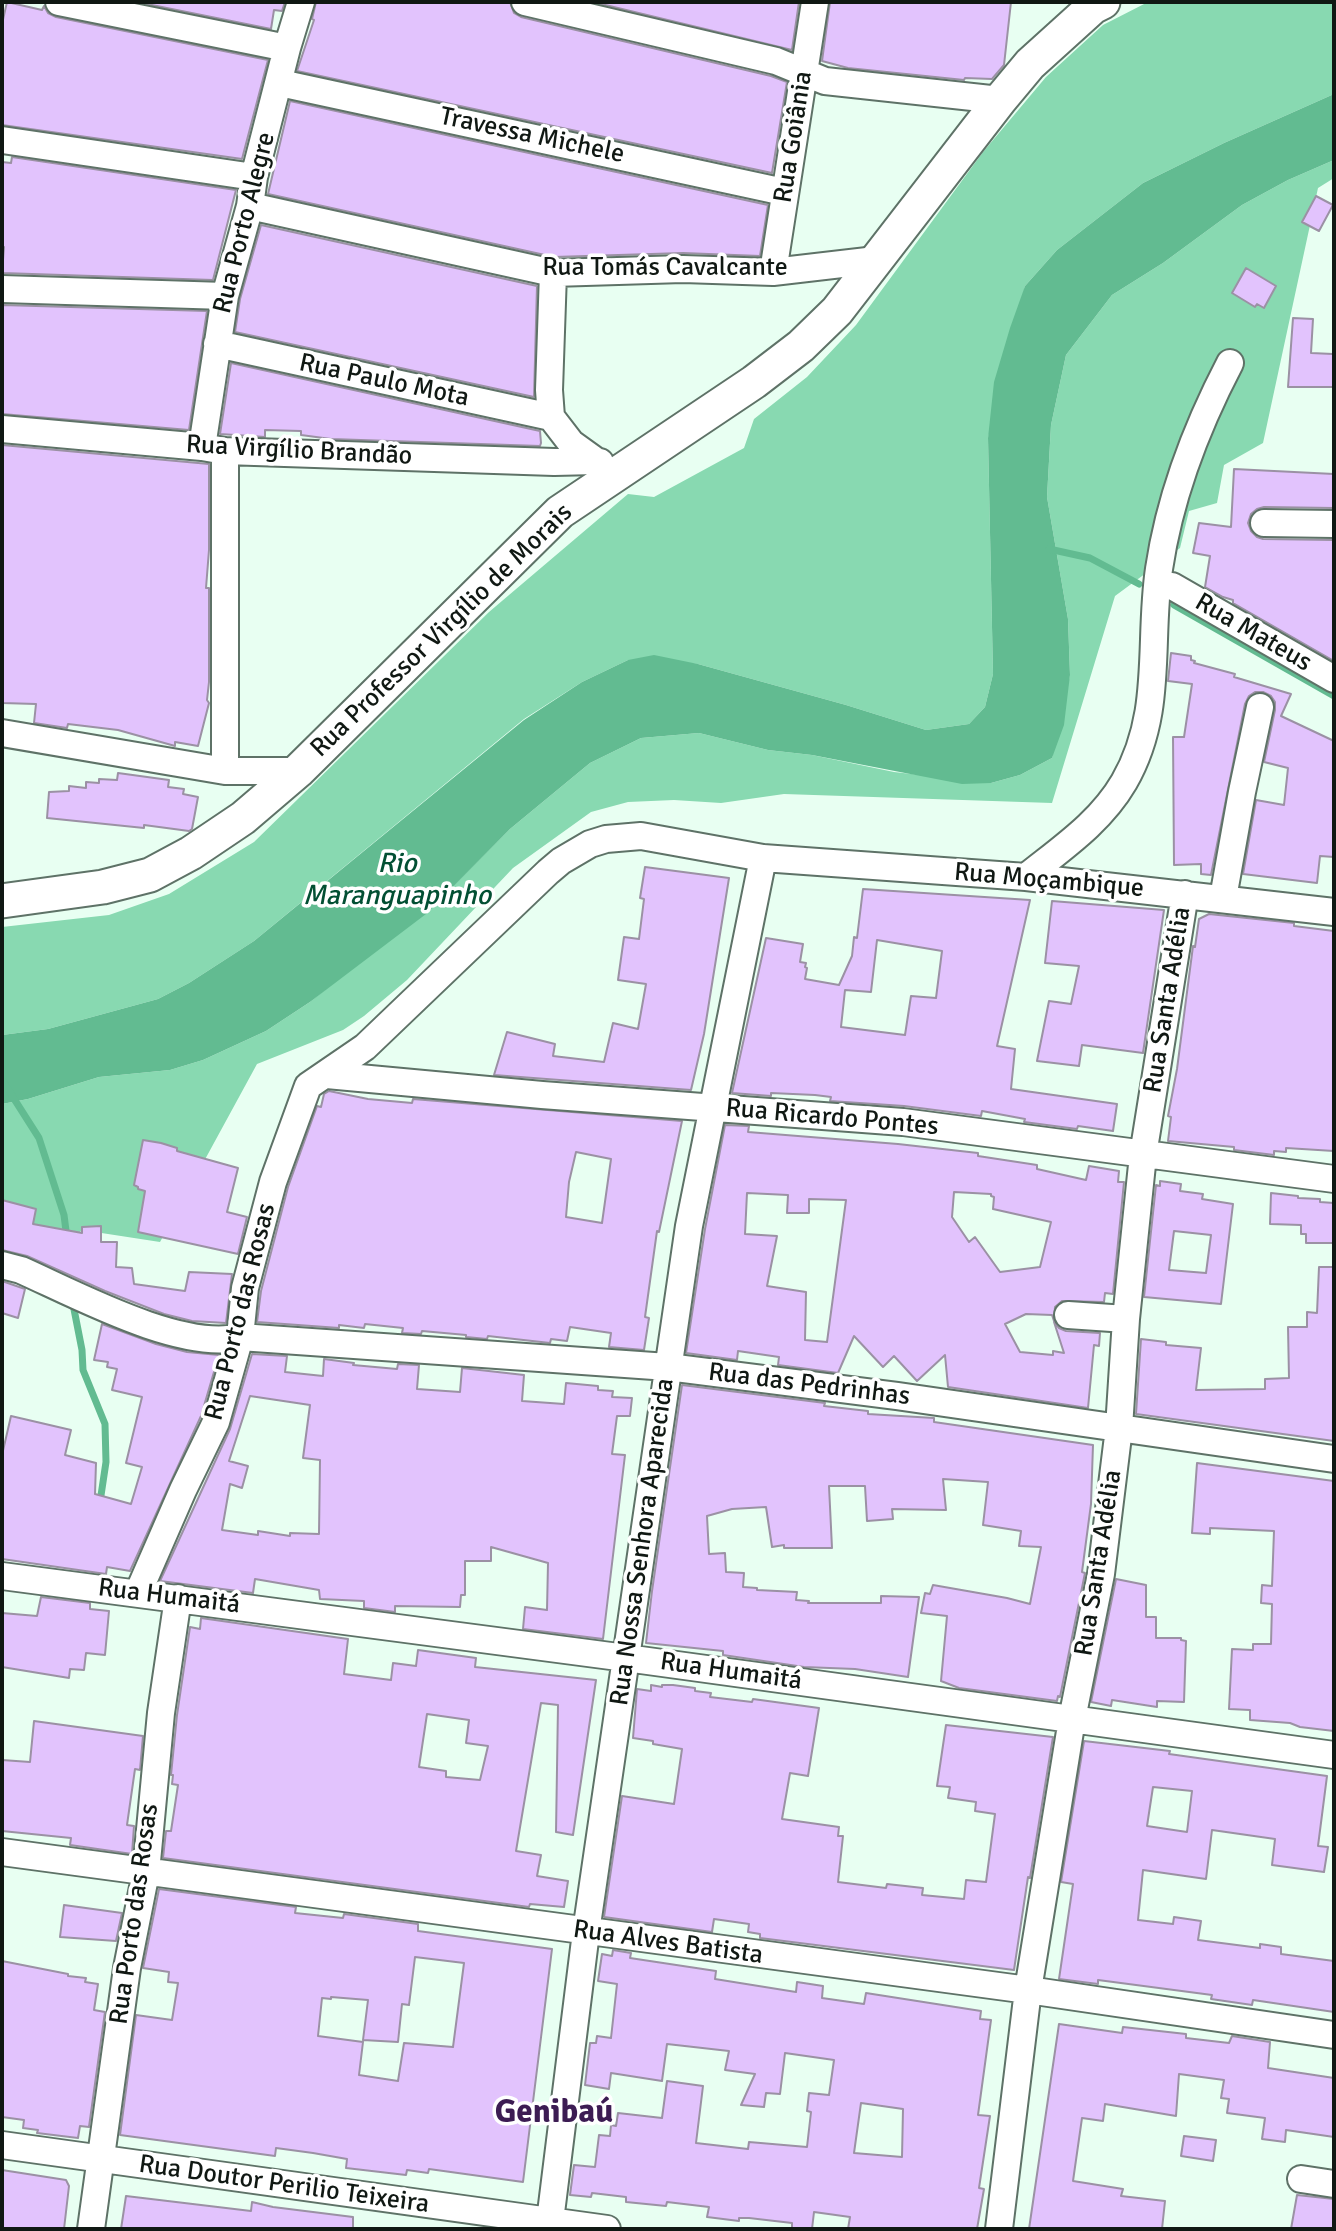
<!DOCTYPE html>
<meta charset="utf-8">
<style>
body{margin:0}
#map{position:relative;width:1336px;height:2231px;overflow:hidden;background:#e8fff2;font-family:Signika,sans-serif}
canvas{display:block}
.frame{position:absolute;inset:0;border:4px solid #101813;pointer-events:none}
</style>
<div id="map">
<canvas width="1336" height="2231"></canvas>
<div class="frame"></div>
</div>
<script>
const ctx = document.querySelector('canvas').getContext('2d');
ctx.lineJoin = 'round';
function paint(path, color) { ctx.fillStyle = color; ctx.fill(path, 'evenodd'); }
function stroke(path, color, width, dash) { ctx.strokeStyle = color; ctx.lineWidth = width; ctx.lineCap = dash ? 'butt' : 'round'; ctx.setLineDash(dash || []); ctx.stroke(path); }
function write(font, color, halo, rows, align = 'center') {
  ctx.font = font + ' Signika,sans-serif'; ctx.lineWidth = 7; ctx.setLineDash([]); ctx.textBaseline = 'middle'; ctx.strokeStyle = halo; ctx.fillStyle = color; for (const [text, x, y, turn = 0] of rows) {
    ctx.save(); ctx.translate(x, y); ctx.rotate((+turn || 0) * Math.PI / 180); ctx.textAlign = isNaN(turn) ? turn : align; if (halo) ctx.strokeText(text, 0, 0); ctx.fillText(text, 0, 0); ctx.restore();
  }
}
const green = new Path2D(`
 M1148 2H1334V94L1224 143 1143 183 1057 250 1025 286 988 438 993 674 985 707 969 724 926 730 846 705 698 664 628 660 582 682 524 719 254 941 189 983 158 999 48 1029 2 1035V927L109 915 169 894 254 842 489 612 628 494 654 497 744 448 754 419 807 377 856 325 983 152 1046 77 1103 25Z
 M1334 160V178L1318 188 1263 443 1224 465 1217 503 1189 511 1180 548 1115 596 1052 803 784 794 721 803 674 800 628 802 591 812 513 868 407 980 364 1016 343 1030 257 1064 160 1242 82 1230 52 1260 2 1238V1104L28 1099 99 1077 170 1070 203 1060 266 1031 310 1002 453 886 510 829 590 763 641 738 699 733 768 750 812 755 894 772 991 783 1020 775 1052 758 1070 675 1068 619 1047 497 1051 425 1066 355 1112 295 1163 263 1242 205 1288 180Z`);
const water = new Path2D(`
 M1334 94V160L1288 180 1242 205 1163 263 1112 295 1066 355 1051 425 1047 497 1068 619 1070 675 1064 725 1052 758 1020 775 991 783 962 784 812 755 768 750 699 733 641 738 590 763 510 829 426 914 310 1002 266 1031 203 1060 170 1070 99 1077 28 1099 2 1104V1035L48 1029 158 999 189 983 254 941 524 720 582 682 628 660 654 655 698 664 846 705 926 730 969 724 985 707 993 674 988 438 994 382 1010 328 1025 286 1057 250 1143 183 1224 143Z`);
const stream = new Path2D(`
 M1049 549 1090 558 1139 584
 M1174 605 1334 696
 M2 1080 39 1138 64 1215 67 1239
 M72 1299 82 1350 83 1370 105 1424 106 1462 100 1502`);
const building = new Path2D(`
 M7 2 42 10 44 6 48 13 56 17 268 60 242 159 2 125V24Z
 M137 2H285L282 11 274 10 271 29Z
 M316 2H510L514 13 521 17 771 76 787 82 772 173 297 71 314 20 312 19Z
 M593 2H799L792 50Z
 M830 2H1011L1004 65 992 79 965 78 964 80 848 68 822 61Z
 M290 101 768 205 760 256 683 253 554 257 268 194Z
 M12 157 236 190 213 280 2 273 4 247H2V162L11 163Z
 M1316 196 1333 205 1319 231 1302 222Z
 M261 225 537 286 534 397 235 332 240 299Z
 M1246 268 1276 286 1264 308 1257 304 1255 307 1232 293Z
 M2 305 207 311 189 430 2 414Z
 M1293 318 1313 319 1311 353 1333 354V387H1288Z
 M231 363 540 431 541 443 540 446 331 439 301 435V431L265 430V437L220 434Z
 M2 445 209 464V550L206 588H209V682L207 700 209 703 198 746 175 742V746L118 730 68 724 67 728 34 723 36 704 2 703Z
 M1234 469 1334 474V508L1264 507 1257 509 1251 514 1248 523 1251 531 1257 537 1263 539 1334 540V661L1233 603V600L1223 597 1205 587 1210 556 1193 553 1199 523 1231 527Z
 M1171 653 1191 656V660L1195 661 1194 663 1235 674 1234 677 1291 694 1281 716 1334 741V857L1320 856 1317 883 1243 874 1256 800 1284 805 1288 768 1264 762 1275 710V702L1271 696 1263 692H1255L1249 696 1245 704 1211 875 1201 874V864L1174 865 1173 737H1184L1192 684 1168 681Z
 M118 773 169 780 168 787 184 789 183 794 198 797 192 829 189 831 144 825V828L47 818 49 792 69 791V786L86 788V782L99 783V779L117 780Z
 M645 867 729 878 704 1034 691 1090 494 1075 507 1032 555 1044 553 1056 604 1062 613 1023 638 1029 646 984 618 980 624 937 639 939 644 899 640 898Z
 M863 889 1030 900 997 1046 1015 1049 1011 1089 1117 1104 1113 1131 1078 1126 1077 1129 1024 1122 1025 1119 982 1111 981 1116 904 1106 830 1101 831 1097 815 1095 771 1093V1096L732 1093 766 938 803 944 800 962 806 963 805 967 807 968 805 979 839 985 852 956 854 937 857 938ZM877 940 942 951 936 998 911 996 905 1035 841 1027 845 990 871 992Z
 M1052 901 1164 910 1143 1053 1082 1045 1079 1066 1037 1061 1049 1001 1071 1004 1079 966 1045 963Z
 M1209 914 1294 923V926L1334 931V1151L1286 1148V1152L1274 1151V1155L1234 1150V1147L1168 1141 1171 1117 1168 1116 1177 1069 1193 946 1195 947 1199 919Z
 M329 1091 368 1099 412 1103 413 1099 682 1121 659 1232 657 1231 645 1317 649 1318 644 1350 609 1347 611 1333 570 1327 567 1341 551 1339 550 1343 488 1336 487 1339 466 1337V1335L422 1331 421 1334 402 1333 403 1328 365 1324 364 1328 339 1325V1328L257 1322 261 1291 288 1187 317 1106 321 1107 324 1094ZM576 1152 611 1159 602 1223 566 1217 569 1182Z
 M725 1125 749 1126 748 1132 898 1144 978 1153V1156L1037 1165V1169L1086 1180 1089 1166 1119 1171 1118 1182H1124L1113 1294 1105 1293 1104 1302 1062 1301 1055 1307 1054 1321 1052 1315 1026 1314 1005 1324 1020 1352 1053 1355V1351L1064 1353 1054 1322 1059 1328 1066 1331 1100 1333 1099 1346 1094 1345 1088 1408 948 1387 945 1355 917 1381 894 1356 883 1367 854 1336 838 1373 778 1365 779 1357 738 1351 737 1360 686 1353 705 1229ZM954 1192 991 1194V1196L994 1197 993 1209 1051 1222 1040 1267 1000 1272 975 1237 969 1242 952 1217ZM747 1193 788 1195 787 1213H809V1199L846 1200 827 1342 805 1340 806 1292 767 1286 777 1236 745 1234Z
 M143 1140 161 1143 177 1148V1151L238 1168 227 1212 247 1217 238 1254 138 1232 145 1191 138 1189V1187L134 1185Z
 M1160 1181 1181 1184 1180 1191 1203 1194 1202 1199 1233 1204 1221 1304 1144 1297 1156 1185 1160 1186ZM1174 1231 1211 1235 1206 1273 1169 1270Z
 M1271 1193 1298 1196V1198L1320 1199V1202L1334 1203V1243H1306V1234H1301V1225L1270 1224Z
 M2 1200 36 1209 33 1224 82 1233V1227L101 1226V1242H117L116 1267 132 1268 134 1284 185 1291 189 1272 232 1274 226 1323 192 1321 164 1314 105 1291 27 1256 2 1250Z
 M1319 1267H1334V1441L1136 1414 1141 1339 1166 1342V1345L1201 1348 1196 1390 1265 1389V1379L1289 1378 1288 1327H1307V1312L1317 1313Z
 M2 1281 25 1289 18 1318 2 1313Z
 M102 1324 156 1344 187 1352 219 1355 201 1416 130 1571 107 1567 106 1574 2 1559V1455L11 1416 71 1430 65 1455 96 1463 95 1494 131 1504 142 1467 126 1463 142 1397 112 1390 117 1369 107 1367 108 1362 94 1360Z
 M252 1354 287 1356 285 1372 323 1376 324 1359 354 1363 353 1365 397 1369 398 1364 419 1365 417 1389 460 1392 462 1368 524 1375 522 1401 564 1404 566 1383 598 1386V1390L613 1391 612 1397 632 1398 630 1416H617L612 1454 625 1455 603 1639 523 1629 525 1607 547 1610 548 1563 491 1547V1561H465V1595H461L460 1607 395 1606V1612L364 1608V1601L320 1599 319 1590 255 1579 253 1593 160 1581 230 1429ZM250 1396 310 1405 303 1458 320 1460 319 1534 290 1533V1536L258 1531V1535L222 1530 230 1484 242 1488 248 1466 229 1461Z
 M682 1385 825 1403 824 1406 868 1411V1414L934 1418V1422L1093 1445 1091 1504 1082 1572 1085 1573 1060 1697 1058 1696 1057 1701 959 1688 941 1681 947 1616 921 1613 925 1593 930 1594 933 1585 1007 1598 1030 1604 1041 1547 1019 1546 1021 1531 983 1525 988 1482 943 1479 946 1510 892 1509 893 1519 867 1521 865 1486H829L832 1548H784V1545L772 1547 766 1507 732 1509 707 1516 709 1554 725 1553 726 1572 744 1573 743 1587 757 1588V1590L797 1592 796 1600 809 1601 808 1603H881V1596L919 1597 908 1677 855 1669 804 1667 723 1655V1651L646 1643 652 1591Z
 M1197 1463 1334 1481V1731L1300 1727 1290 1723 1250 1720V1710L1229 1709 1232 1649 1253 1650V1644H1271L1272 1604 1261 1603 1262 1585 1272 1586 1274 1531 1210 1528V1534L1192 1533Z
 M1116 1579 1146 1585V1617H1156V1638H1181V1640L1186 1641 1184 1702 1157 1701V1707L1112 1700 1111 1706 1091 1702Z
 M41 1597 90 1603V1609L109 1611 105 1655 86 1653 84 1670 70 1669 69 1678 2 1667V1613L37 1616Z
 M201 1618 348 1639 344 1674 391 1680 393 1663 416 1666 418 1650 476 1658 475 1667 596 1680 573 1835 556 1832 558 1705 541 1703 516 1851 541 1855 537 1876 568 1881 564 1907 530 1904 529 1907 163 1858 166 1831H171L178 1785 172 1784 173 1775H171L177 1715 190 1627 200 1629ZM427 1714 469 1720 466 1743 488 1746 480 1780 446 1777V1771L419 1767Z
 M651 1685 662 1687V1685H673L695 1688V1691L711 1693 710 1697 752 1702 753 1699 819 1708 808 1776 790 1773 782 1819 839 1827 838 1836H843L838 1882 886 1888 887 1884 923 1888 922 1895 964 1899 966 1880 986 1882 995 1814 975 1811 976 1802 948 1798 950 1787 937 1786 946 1725 1053 1737 1030 1878 1028 1877 1014 1970 760 1938V1934L748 1932 749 1924 714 1919 712 1932 604 1917 622 1796 674 1804 682 1749 653 1744V1741L633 1738 637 1689 651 1691Z
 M34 1721 143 1736 140 1770 135 1769 127 1825 134 1826 132 1854 70 1845 71 1838 2 1831V1760L30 1762Z
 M1084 1741 1170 1751 1169 1754 1327 1776 1318 1846 1328 1847 1324 1872 1272 1865 1275 1839 1212 1830 1206 1879 1143 1870 1138 1920 1173 1924 1174 1917 1201 1921 1198 1940 1260 1948V1944L1281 1947V1954L1334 1961V2012L1253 2000 1252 2005 1211 1999 1212 1995 1098 1980V1984L1059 1979 1073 1884 1061 1882ZM1153 1787 1192 1791 1187 1832 1147 1826Z
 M159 1889 296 1907 295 1913 343 1918 344 1914 418 1924V1931L552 1949 523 2182 429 2169 428 2173 407 2170 406 2175 346 2168 347 2159 313 2153 276 2148 275 2156 120 2135 136 2015 172 2020 178 1983 168 1982 169 1972 143 1968ZM415 1957 464 1963 453 2047 404 2043 398 2081 359 2075 363 2042 318 2036 322 1998 331 1999V1997L368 2000 363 2040 398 2042 402 2004 409 2005Z
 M64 1905 122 1913 116 1941 60 1937Z
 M613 1950 631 1953 630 1958 716 1971 715 1979 796 1992 797 1982 823 1986 822 1998 864 2004 866 1993 981 2011 980 2019 991 2020 978 2115 990 2116 979 2188 984 2189 977 2229H848L850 2217 814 2212 812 2229H792V2223L749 2218H739V2221L707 2217 709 2207 667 2202 666 2206 626 2202V2197L592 2193 591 2197 570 2195 574 2165 595 2167 599 2135 610 2136 611 2125 616 2126 618 2113 662 2118 667 2081 703 2086 696 2143 748 2149 749 2142 807 2147 811 2112 807 2111 809 2093 829 2095 834 2060 785 2053 780 2094 766 2093 764 2107 741 2105 755 2074 725 2070 729 2051 667 2044 662 2081 611 2073 609 2089 585 2085 590 2043H596L597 2036 611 2038 617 1984 598 1981 602 1954 612 1956ZM861 2103 903 2109 902 2157 854 2153Z
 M2 1961 68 1974V1976L86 1978 85 1982 98 1984 94 2010 105 2012 89 2127 80 2126 78 2138 37 2133 38 2130 23 2128 24 2120 2 2117Z
 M1059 2024 1122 2033 1123 2027 1186 2034V2038L1229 2043 1232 2036 1270 2042 1268 2068 1334 2078V2137L1286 2130 1285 2142 1262 2139 1265 2118 1227 2113 1229 2099 1221 2098 1224 2080 1179 2074 1176 2116 1105 2104 1103 2121 1082 2118 1073 2181 1123 2189 1121 2196 1165 2201 1162 2229H1029Z
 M1184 2136 1216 2140 1213 2161 1181 2156Z
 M2 2170 66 2180 69 2186 64 2229H2Z
 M1297 2195 1334 2199V2229H1291Z
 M126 2196 251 2211 252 2202 273 2207 353 2217V2229H121Z`);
const minor = new Path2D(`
 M59 2 287 48
 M525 2 776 61 825 81 1000 100
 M280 83 784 192
 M2 140 254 177
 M250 206 553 273 683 269 773 272 876 260
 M773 272 815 2
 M553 273 549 390 551 417 571 443 596 461 600 462
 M2 289 225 296
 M217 344 551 417
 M2 429 202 447 225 451 554 462 596 461
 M202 447 225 296 250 206 254 177 287 48 301 2
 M1264 523 1334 524
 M1172 586 1334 679
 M2 733 225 771H298
 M225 771V451
 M1026 877C1062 848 1100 823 1124 782 1164 713 1148 643 1159 569 1170 495 1196 428 1230 363
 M1223 898 1242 792 1260 707
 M327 1075 542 1095 903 1122 1334 1179
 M2 1265 21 1270C75 1294 182 1352 240 1337L668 1367 897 1396 1334 1459
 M1068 1315 1126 1319
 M2 1576 626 1658 1334 1755
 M138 1593 183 1490 216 1422 240 1337 245 1288 273 1182 308 1086 365 1047 548 872 561 861 590 844 606 839 641 836 763 858 1026 877 1334 912
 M2 1852 1028 1990 1334 2035
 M2 2145 607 2229
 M1301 2179 1334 2184
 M91 2229 127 1968 146 1872 161 1713 178 1598
 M549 2229 586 1932 689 1226 763 858
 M999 2229 1028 1990 1072 1719 1101 1574 1119 1428 1126 1319 1143 1155 1185 894`);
const major = new Path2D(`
 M2 901 103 887 150 875 191 853 243 818 298 771 560 512 754 382 801 346 837 311 1000 100 1030 64 1093 7 1103 2`);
const streetNames = [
 ["Travessa Michele",532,136,12],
 ["Rua Goiânia",794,137,-81],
 ["Rua Porto Alegre",245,223,-76],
 ["Rua Tomás Cavalcante",665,268],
 ["Rua Paulo Mota",384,381,12],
 ["Rua Virgílio Brandão",299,451,3],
 ["Rua Professor Virgílio de Morais",442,631,-44],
 ["Rua Mateus",1253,633,30],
 ["Rua Moçambique",1049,881,5],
 ["Rua Santa Adélia",1168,1000,-81],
 ["Rua Ricardo Pontes",832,1118,5],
 ["Rua Porto das Rosas",241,1312,-76],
 ["Rua das Pedrinhas",809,1385,7],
 ["Rua Nossa Senhora Aparecida",643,1542,-82],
 ["Rua Santa Adélia",1099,1563,-81],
 ["Rua Humaitá",169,1597,7],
 ["Rua Humaitá",731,1672,8],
 ["Rua Porto das Rosas",135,1914,-82],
 ["Rua Alves Batista",668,1943,8],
 ["Rua Doutor Perilio Teixeira",284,2185,8]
];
const waterNames = [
 ["Rio",397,865],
 ["Maranguapinho",397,897]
];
const districtNames = [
 ["Genibaú",554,2113]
];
paint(green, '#88d9b1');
paint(water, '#62bb91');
stroke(stream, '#62bb91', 7);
paint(building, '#e2c3fd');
stroke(building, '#9b91a4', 2);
stroke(minor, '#5e7267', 30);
stroke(major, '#5e7267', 37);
stroke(minor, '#fff', 26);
stroke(major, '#fff', 33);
write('26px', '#101813', '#fff', streetNames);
write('italic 28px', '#024f33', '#fff', waterNames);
write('bold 33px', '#3c1c53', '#fff', districtNames);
</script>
